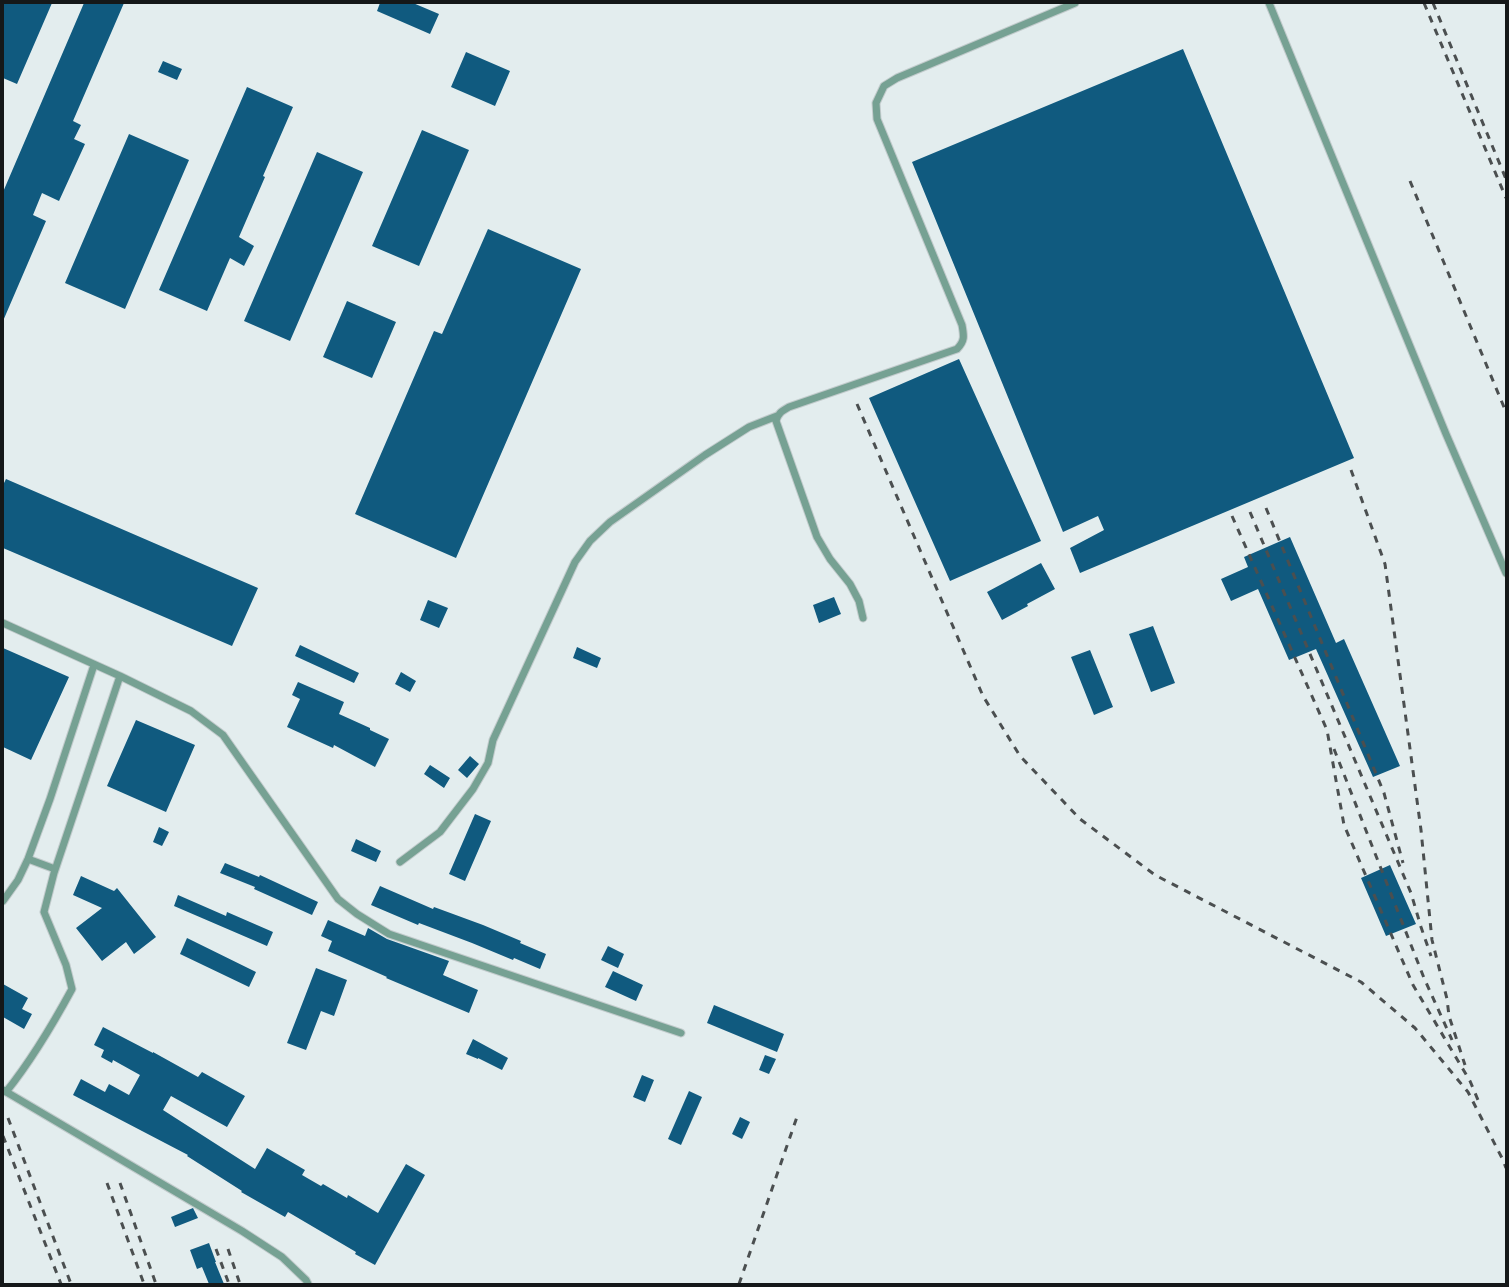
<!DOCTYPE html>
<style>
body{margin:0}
#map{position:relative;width:1509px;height:1287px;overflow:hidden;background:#e3edee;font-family:"Golos Text",sans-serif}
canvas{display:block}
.frame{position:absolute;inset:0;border:4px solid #151819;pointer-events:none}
</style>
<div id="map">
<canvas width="1509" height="1287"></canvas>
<div class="frame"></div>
</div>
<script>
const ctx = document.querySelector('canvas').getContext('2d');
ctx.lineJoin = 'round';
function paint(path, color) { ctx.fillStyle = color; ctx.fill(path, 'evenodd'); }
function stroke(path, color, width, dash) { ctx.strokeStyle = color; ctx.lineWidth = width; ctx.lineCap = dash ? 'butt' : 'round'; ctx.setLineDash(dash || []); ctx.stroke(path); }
const building = new Path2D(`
 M3 3H52L17 84 3 78Z
 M84 3H124L73 121 81 125 74 139 85 144 59 201 42 193 33 215 46 221 3 321V192Z
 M380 3H413L439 14 430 34 377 11Z
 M1183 49 1354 458 1080 573 1070 548 1104 530 1098 516 1063 532 912 162Z
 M466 52 510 71 495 106 451 87Z
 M163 61 182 69 177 80 158 72Z
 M247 87 293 107 263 176 265 177 239 237 254 246 244 266 230 258 207 311 159 290Z
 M422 130 469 150 419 266 372 246Z
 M129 134 189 160 125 309 65 283Z
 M317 152 363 172 290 341 244 321Z
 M488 229 581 269 456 558 355 514 434 331 442 334Z
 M347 301 396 322 372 378 323 357Z
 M959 359 1041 541 950 581 869 398Z
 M6 479 258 588 232 646 3 548V485Z
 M1290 537 1336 643 1344 639 1400 766 1373 777 1316 649 1289 660 1258 589 1231 601 1221 579 1248 567 1244 557Z
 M1041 563 1055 589 1027 604 1028 606 1002 620 987 592Z
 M834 597 841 614 819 623 813 605Z
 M428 600 448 608 439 628 420 620Z
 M1153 626 1175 683 1151 692 1129 634Z
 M300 645 359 673 354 683 295 656Z
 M577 647 601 658 597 668 573 658Z
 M3 648 69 677 31 760 3 747Z
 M1090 650 1113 707 1094 715 1071 657Z
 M401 672 416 681 410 692 395 684Z
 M298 682 344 702 339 714 370 728V730L389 739 375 767 334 745 333 748 287 727 300 699 292 695Z
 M136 720 195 745 166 812 107 786Z
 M470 756 479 764 467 778 458 770Z
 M430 765 450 778 444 788 424 774Z
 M475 814 491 821 465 881 449 874Z
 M159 827 169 832 162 846 153 842Z
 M356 839 381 851 376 862 351 851Z
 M225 863 259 877 260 875 318 902 312 915 254 889 255 887 220 873Z
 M1390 865 1416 924 1386 936 1361 878Z
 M81 876 114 891 117 888 156 937 134 954 126 942 102 961 76 928 102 908 73 895Z
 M380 886 433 909 434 907 483 925 521 941 520 943 546 954 540 969 514 958 513 960 472 943 419 923 418 925 371 905Z
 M178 895 226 916 227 912 273 932 267 946 174 906Z
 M328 920 365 936 368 928 387 939 449 961 443 975 478 990 469 1013 386 978 387 977 328 951 332 941 321 936Z
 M187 938 256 972 249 987 180 954Z
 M608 946 624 954 618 968 601 960Z
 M316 968 347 980 334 1016 321 1011 306 1050 287 1043Z
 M613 971 643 985 636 1001 605 987Z
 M3 984 28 998 22 1009 32 1014 24 1029 3 1017Z
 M714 1005 784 1034 777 1052 707 1023Z
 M103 1027 153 1053V1052L198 1077 202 1072 245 1096 227 1127 171 1096 163 1110 255 1169 267 1148 305 1170 302 1175 321 1186 323 1184 347 1198 348 1195 378 1213 406 1164 425 1175 375 1265 355 1254 356 1252 288 1212 285 1217 241 1192 242 1191 187 1156 188 1155 73 1095 81 1079 105 1092 109 1084 129 1095 140 1075 113 1060 112 1063 101 1057 104 1050 94 1045Z
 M473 1039 508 1058 502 1070 478 1058V1059L466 1054Z
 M765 1055 776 1059 769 1074 759 1070Z
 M642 1075 654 1080 645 1102 633 1097Z
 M689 1091 702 1097 681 1145 668 1139Z
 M740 1117 750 1122 742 1139 732 1134Z
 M193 1208 198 1218 175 1227 171 1217Z
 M209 1243 216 1262H215L224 1284H209L202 1267 197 1269 190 1250Z`);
const service = new Path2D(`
 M1269 3 1446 434 1506 573
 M863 618 859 601 850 584 830 559 817 537 776 421C778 413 782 411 789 407L957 349C965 341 964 336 962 325L877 119 876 103 884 86 897 78 1075 3
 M3 623 120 676 191 711 223 735 338 899 357 914 389 934 681 1033
 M28 859 55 869
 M400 862 440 832 473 789 488 763 493 740 575 562 590 541 610 522 705 455 749 427 777 416
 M3 901 18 880 28 859 50 799 94 665
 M3 1090 242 1231 282 1257 306 1280 308 1284
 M6 1092C31 1061 53 1024 72 989L66 965 44 912 54 873 120 676`);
const rail = new Path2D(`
 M1424 3 1506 198
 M1433 3 1506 179
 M1410 181 1506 412
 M857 404 983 696 1020 756 1080 819 1155 875 1361 982 1415 1028 1468 1092 1503 1160 1506 1168
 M1351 470 1385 564 1421 830 1432 940 1447 999 1449 1016 1465 1065
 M1266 508 1384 793 1403 863
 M1250 512 1411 893 1421 927 1431 956
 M1232 516 1327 730 1344 825 1413 985 1470 1081 1478 1100
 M1334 749 1424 978 1452 1040
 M8 1118 71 1284
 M3 1136 61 1284
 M107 1183 144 1284
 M120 1183 156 1284
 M216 1249 229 1284
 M228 1249 240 1284
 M739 1284 798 1114`);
paint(building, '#105a7f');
stroke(service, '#c2cbcc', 9);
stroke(service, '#76a193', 7);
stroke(rail, '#4b4f50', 3, [7, 7]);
</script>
